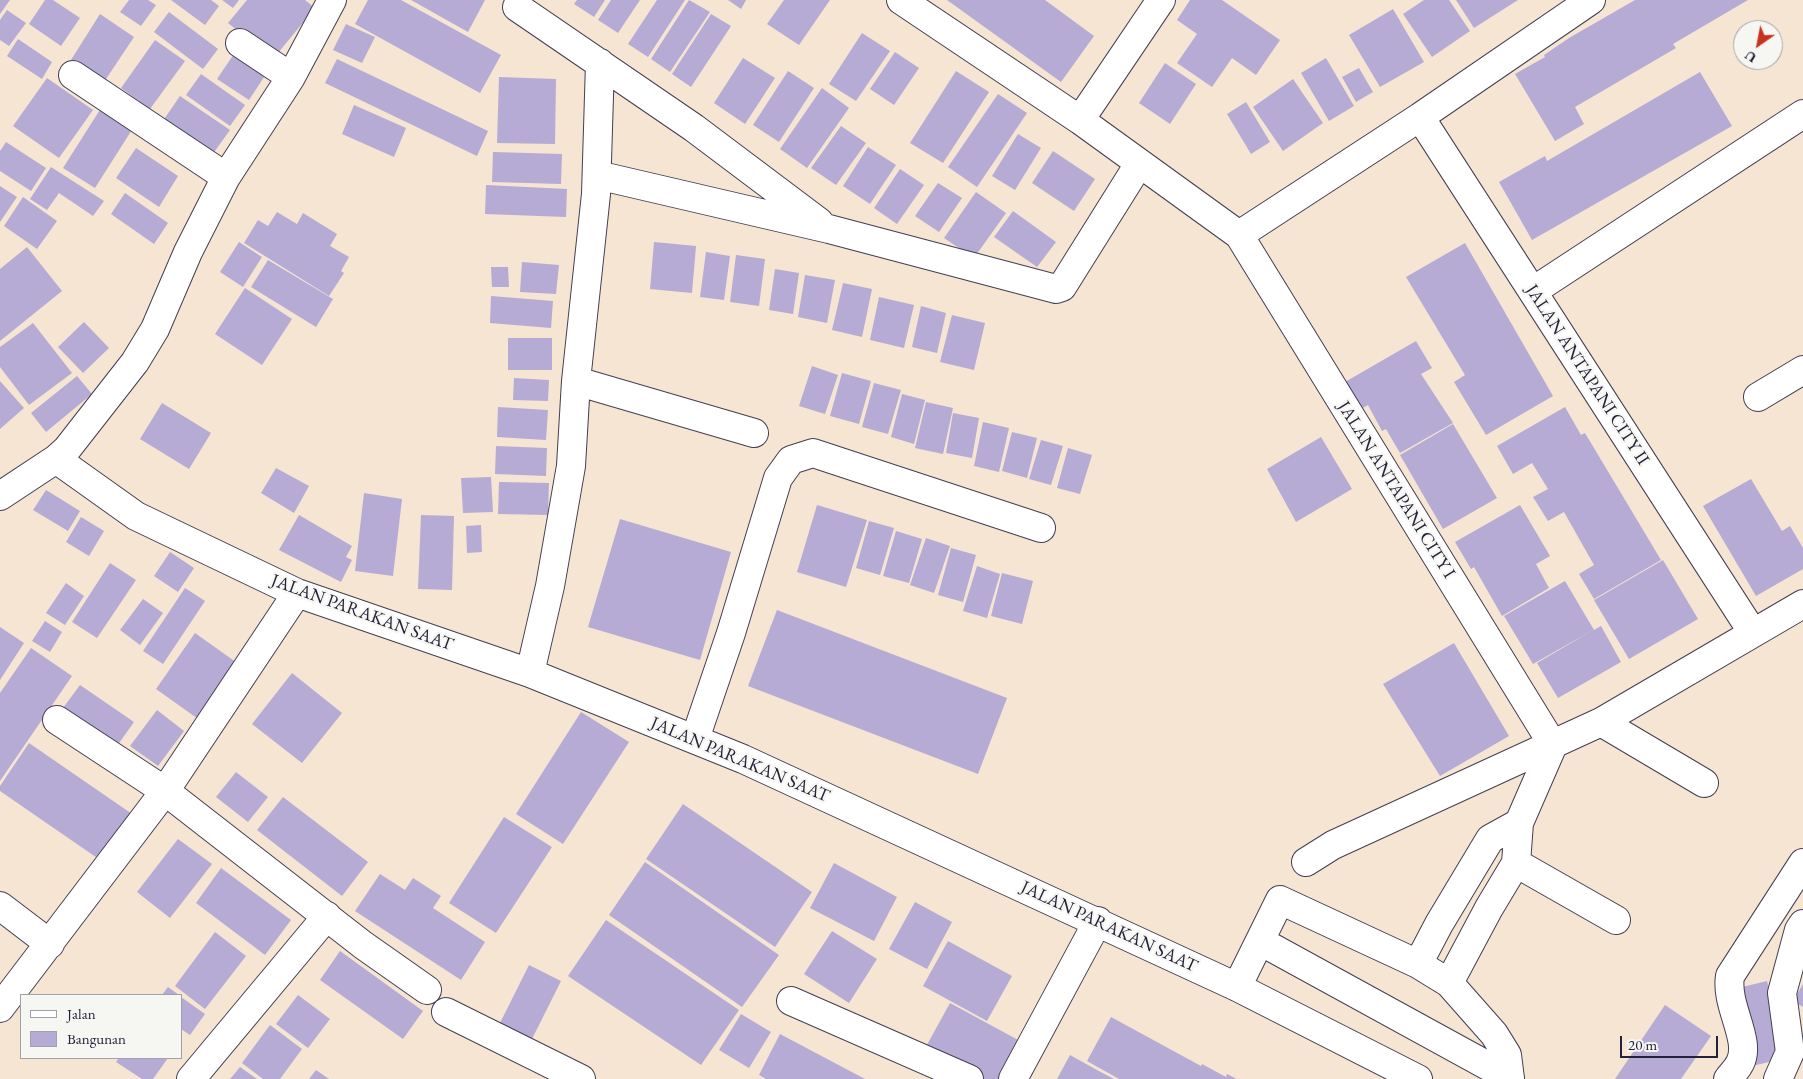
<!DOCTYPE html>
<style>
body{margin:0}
#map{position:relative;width:1803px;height:1079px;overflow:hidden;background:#f5e5d2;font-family:"EB Garamond",serif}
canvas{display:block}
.legend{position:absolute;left:20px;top:994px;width:162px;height:65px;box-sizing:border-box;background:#f6f6f2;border:1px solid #a1a1a9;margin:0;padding:6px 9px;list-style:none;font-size:15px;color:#22223b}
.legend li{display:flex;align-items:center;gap:10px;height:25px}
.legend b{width:25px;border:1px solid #a1a1a9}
.north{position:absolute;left:1733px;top:20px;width:50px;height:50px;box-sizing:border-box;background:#f6f6f2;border:1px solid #a1a1a9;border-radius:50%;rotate:213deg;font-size:14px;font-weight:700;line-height:20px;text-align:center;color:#22223b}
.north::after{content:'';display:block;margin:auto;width:18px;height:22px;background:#c8321e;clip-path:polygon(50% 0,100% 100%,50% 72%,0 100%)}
.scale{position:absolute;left:1620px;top:1036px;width:98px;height:22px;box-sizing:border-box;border:2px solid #22223b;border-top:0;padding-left:6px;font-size:15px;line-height:18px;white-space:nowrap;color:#22223b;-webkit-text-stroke:4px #f6f6f2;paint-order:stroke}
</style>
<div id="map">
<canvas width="1803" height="1079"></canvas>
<ul class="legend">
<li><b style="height:6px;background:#fff"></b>Jalan</li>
<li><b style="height:14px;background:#b6abd5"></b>Bangunan</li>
</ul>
<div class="north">U</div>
<div class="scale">20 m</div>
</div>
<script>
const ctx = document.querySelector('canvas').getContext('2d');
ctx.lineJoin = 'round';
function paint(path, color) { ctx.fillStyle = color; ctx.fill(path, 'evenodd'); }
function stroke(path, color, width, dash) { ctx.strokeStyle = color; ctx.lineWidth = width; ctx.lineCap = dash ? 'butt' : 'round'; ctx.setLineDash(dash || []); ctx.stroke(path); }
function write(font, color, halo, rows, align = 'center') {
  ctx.font = font + ' "EB Garamond",serif'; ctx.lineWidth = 4.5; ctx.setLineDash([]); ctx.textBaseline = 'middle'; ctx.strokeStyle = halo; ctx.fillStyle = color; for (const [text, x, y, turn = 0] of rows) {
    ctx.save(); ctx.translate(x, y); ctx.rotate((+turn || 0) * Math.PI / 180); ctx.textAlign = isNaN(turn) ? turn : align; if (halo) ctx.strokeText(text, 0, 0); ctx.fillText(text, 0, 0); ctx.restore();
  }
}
const building = new Path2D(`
 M0 0H10L0 14Z
 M45 0H53L80 18 61 46 29 24Z
 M129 0H148L156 5 141 26 120 12Z
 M171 0H211L219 6 205 25Z
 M222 0H239L233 8Z
 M247 0H305L315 8 273 59 228 23Z
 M368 0H401L501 55 480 93 355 24Z
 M411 0H485L468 32Z
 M577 0H605L594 17 574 4Z
 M611 0H640L618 33 598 20Z
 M657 0H685L648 57 628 44Z
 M689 0 710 12 670 72 651 59Z
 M728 0H746L741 9Z
 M784 0H830L799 45 767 24Z
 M947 0H1045L1094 36 1061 82Z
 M1190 0H1222L1280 40 1256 75 1232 58 1212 87 1177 63 1197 34 1177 20Z
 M1424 0H1449L1470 31 1432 57 1403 14Z
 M1456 0H1518L1474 28Z
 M1635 0H1748L1673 44 1676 48 1575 107 1584 124 1555 141 1515 74 1545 57 1544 55 1569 38Z
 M1393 9 1424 62 1380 87 1349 35Z
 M7 10 26 23 9 46 0 40V20Z
 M169 12 218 49 203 69 154 32Z
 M100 14 134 37 104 82 71 60Z
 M711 14 731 26 691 87 672 74Z
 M346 24 375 37 362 63 333 50Z
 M862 33 890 51 856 101 829 84Z
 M18 39 52 62 42 79 7 56Z
 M155 40 185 61 150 109 121 88Z
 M236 51 268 71 249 100 217 79Z
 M895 52 919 68 894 105 870 89Z
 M743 58 775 78 745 124 714 103Z
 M1326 58 1354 106 1329 121 1301 73Z
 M337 59 488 131 477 156 325 83Z
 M1165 63 1196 84 1170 124 1139 103Z
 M1359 68 1373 92 1356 102 1342 77Z
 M788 71 814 88 779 142 753 125Z
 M956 71 989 92 943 163 910 143Z
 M1700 72 1732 126 1532 240 1499 182 1545 156 1547 161Z
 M201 74 245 105 230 126 186 95Z
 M499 77 556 79 555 144 497 143Z
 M47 78 93 110 59 158 13 126Z
 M1293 79 1323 123 1283 151 1253 107Z
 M822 88 849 108 807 168 780 149Z
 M998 94 1027 113 977 187 948 167Z
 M180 96 230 130 207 162 158 128Z
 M1246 102 1270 142 1251 154 1227 114Z
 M103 105 135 125 95 188 63 168Z
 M354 105 406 128 394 157 342 134Z
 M841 126 866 143 836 185 811 168Z
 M1018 134 1041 148 1015 190 992 176Z
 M6 142 46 168 31 191 0 171V151Z
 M868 147 896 165 870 204 843 186Z
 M136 148 178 176 159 207 116 178Z
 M1053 151 1095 179 1074 211 1032 183Z
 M493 152 562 154 561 184 492 182Z
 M51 167 104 201 93 216 59 193 47 210 30 199Z
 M900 169 924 185 897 224 874 208Z
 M938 183 962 198 939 232 915 216Z
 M486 185 567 189 566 217 485 214Z
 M0 186 17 197 0 222Z
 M976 192 1006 213 974 258 944 238Z
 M125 193 168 223 154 244 111 214Z
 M23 197 57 221 37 249 4 226Z
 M1013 211 1056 242 1037 267 994 237Z
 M277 212 297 224 303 213 337 234 330 246 349 257 341 271 344 273 329 296 244 243 258 220 268 226Z
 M239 242 262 257 243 287 220 272Z
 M654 242 696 246 692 293 650 289Z
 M1465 243 1553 396 1486 435 1454 382 1465 375 1406 277Z
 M27 247 62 291 0 341V269Z
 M706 252 730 256 724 300 700 297Z
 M736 255 765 259 759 306 730 302Z
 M268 260 333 299 316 327 251 287Z
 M522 262 559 265 556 294 520 292Z
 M491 267H508L509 287H492Z
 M775 269 799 273 793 314 769 310Z
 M805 275 835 280 827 323 798 317Z
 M843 283 872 289 862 337 832 330Z
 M245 288 292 319 262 365 215 334Z
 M491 296 553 301 551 328 490 323Z
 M879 297 914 305 904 348 870 340Z
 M921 306 946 313 937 353 912 347Z
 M952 315 985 323 974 370 940 362Z
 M84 322 109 348 83 373 58 347Z
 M33 323 72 373 29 405 0 367V347Z
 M508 338H552V370H508Z
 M1416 341 1432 368 1421 374 1453 423 1400 453 1386 429 1382 431 1368 405 1361 409 1345 382Z
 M812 366 838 375 825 414 799 406Z
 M842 373 871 381 859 424 830 416Z
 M77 376 92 394 46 432 31 413Z
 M514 378 549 380 548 401 513 400Z
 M0 381 24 408 0 429Z
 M874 383 901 390 888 434 862 427Z
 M902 394 925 400 914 444 891 437Z
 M926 402 953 408 943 454 915 448Z
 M162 403 211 433 189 469 140 439Z
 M498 407 548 410 546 440 497 437Z
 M1565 407 1581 435 1585 433 1661 560 1594 599 1579 574 1594 565 1564 512 1548 521 1533 497 1548 489 1532 463 1513 474 1497 446Z
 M953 413 979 418 972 458 946 453Z
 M983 422 1009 428 999 472 974 466Z
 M1453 424 1497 498 1443 529 1400 455Z
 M1012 432 1037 438 1027 478 1002 471Z
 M1321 437 1352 489 1296 522 1267 469Z
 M1041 440 1063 446 1051 485 1029 479Z
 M496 446 547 448 546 476 495 474Z
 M1068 448 1092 455 1080 494 1057 488Z
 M276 468 309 486 294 513 261 493Z
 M491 477 493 512 463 513 461 478Z
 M1751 479 1782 531 1790 526 1803 548V569L1756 596 1703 506Z
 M499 482 549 483 548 515 498 514Z
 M46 490 80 511 68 531 33 510Z
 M364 493 402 499 393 576 355 571Z
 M817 505 867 520 846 587 797 572Z
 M1520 505 1550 556 1536 564 1549 588 1502 616 1474 567 1471 569 1455 542Z
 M299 515 352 546 346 557 352 560 341 582 279 550Z
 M421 515 454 516 452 590 418 589Z
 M81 517 104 531 89 556 66 542Z
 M620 519 731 552 700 660 588 627Z
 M869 521 894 528 880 575 856 568Z
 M481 525 482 552 467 553 466 526Z
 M896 531 922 539 909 583 883 576Z
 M926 538 950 546 934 593 910 585Z
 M951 548 976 555 963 602 938 595Z
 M170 552 194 568 178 592 154 576Z
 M1663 560 1698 619 1629 659 1594 600Z
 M110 563 136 580 97 638 72 622Z
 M977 566 1000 574 987 618 963 611Z
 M1002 573 1033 581 1022 624 991 616Z
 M1565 581 1594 630 1601 626 1621 662 1558 698 1537 663 1593 630 1533 664 1504 616Z
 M66 583 84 596 65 625 46 613Z
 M185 588 205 601 163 664 143 651Z
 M143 599 163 613 140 645 120 630Z
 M777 610 1007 698 978 774 748 686Z
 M45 621 62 632 50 652 32 641Z
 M0 627 24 643 0 680Z
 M195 633 240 665 201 721 156 689Z
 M1454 643 1509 736 1440 776 1383 684Z
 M31 648 72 676 0 781V693Z
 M292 673 342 713 302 763 252 724Z
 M80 685 134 722 117 746 63 708Z
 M157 710 184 731 158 766 130 746Z
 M581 712 629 742 563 844 516 814Z
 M29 743 135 816 103 862 0 791V786Z
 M236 772 268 797 248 822 216 797Z
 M283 797 368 862 342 896 257 830Z
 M683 804 812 892 775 947 646 859Z
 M504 817 552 847 496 933 449 903Z
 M178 839 212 864 170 918 137 892Z
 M645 862 779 955 742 1007 609 915Z
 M834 863 897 897 874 941 810 908Z
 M221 868 291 920 265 955 196 903Z
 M380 874 405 890 413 878 441 896 433 908 485 942 461 980 355 911Z
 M915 902 952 922 927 969 889 949Z
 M606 920 739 1010 701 1065 568 976Z
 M832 931 877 959 849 1003 804 974Z
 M215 932 246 956 205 1009 175 986Z
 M948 941 1012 976 987 1021 923 986Z
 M340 951 423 1011 403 1039 320 980Z
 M529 965 561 981 529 1045 497 1029Z
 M1767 981 1786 1058 1752 1066 1734 989Z
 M1803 984V1007L1793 1001Z
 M168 987 179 995H162Z
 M298 995 330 1019 308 1048 276 1024Z
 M181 997 205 1014 190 1035 181 1029Z
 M950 1003 1020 1041 1000 1079H976L923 1052Z
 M1665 1005 1711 1036 1681 1079H1615Z
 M741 1014 771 1032 749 1068 719 1050Z
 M1111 1017 1201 1066 1202 1064 1226 1077 1227 1074 1237 1079H1119L1087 1061Z
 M270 1025 302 1049 280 1079H263L242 1063Z
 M780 1034 865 1079H766L759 1075Z
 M1070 1055 1097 1070 1114 1079H1057Z
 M119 1058H168L153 1079H142L116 1062Z
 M240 1067 257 1079H230Z
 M316 1070 329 1079H309Z`);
const minor = new Path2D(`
 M901 0 1080 120 1239 235 1553 745 1519 823 1516 863 1489 908 1449 983
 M517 7 694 128 819 222
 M240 43 291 77
 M73 75 226 177
 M1420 117 1753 633
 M1080 120 1161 0
 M597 175 829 229 1056 289 1062 287 1139 164
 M1239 235 1420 117 1591 0
 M1533 291 1803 114
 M576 381 754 433
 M1758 397 1803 370
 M56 459 136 516 297 593 530 673 743 759 1237 987 1418 1079
 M0 496 56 459 67 449 135 362 155 329 188 252 226 177 291 77 332 0
 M530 673 550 586 571 466 576 381 596 194 600 63
 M57 720 165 791 363 945 427 990
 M1601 722 1704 783
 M695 739 731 633 778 478 791 460 813 453 1041 528
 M1306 862 1333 845 1601 722 1803 604
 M1516 863 1616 920
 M0 906 50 944
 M1260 941 1510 1078
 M1418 964 1439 924 1490 839 1519 823
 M1237 987 1280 900 1418 964 1449 983 1494 1034 1507 1055 1510 1079
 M791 1001 969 1079
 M0 1008 165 791 297 593
 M446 1012 581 1079
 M191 1079 327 916
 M1013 1079 1098 921
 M1728 1079C1732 1074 1737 1069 1740 1063 1752 1040 1725 1006 1730 976L1803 863
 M1778 1079 1790 1052 1782 993 1799 930 1803 924`);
const streetNames = [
 ["JALAN ANTAPANI CITY II",1587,375,57],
 ["JALAN ANTAPANI CITY I",1396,490,58],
 ["JALAN PARAKAN SAAT",362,613,20],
 ["JALAN PARAKAN SAAT",740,760,23],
 ["JALAN PARAKAN SAAT",1109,927,25]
];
paint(building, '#b6abd5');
stroke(minor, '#423f52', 30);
stroke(minor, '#fff', 28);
write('18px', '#22223b', '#f6f6f2', streetNames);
</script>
